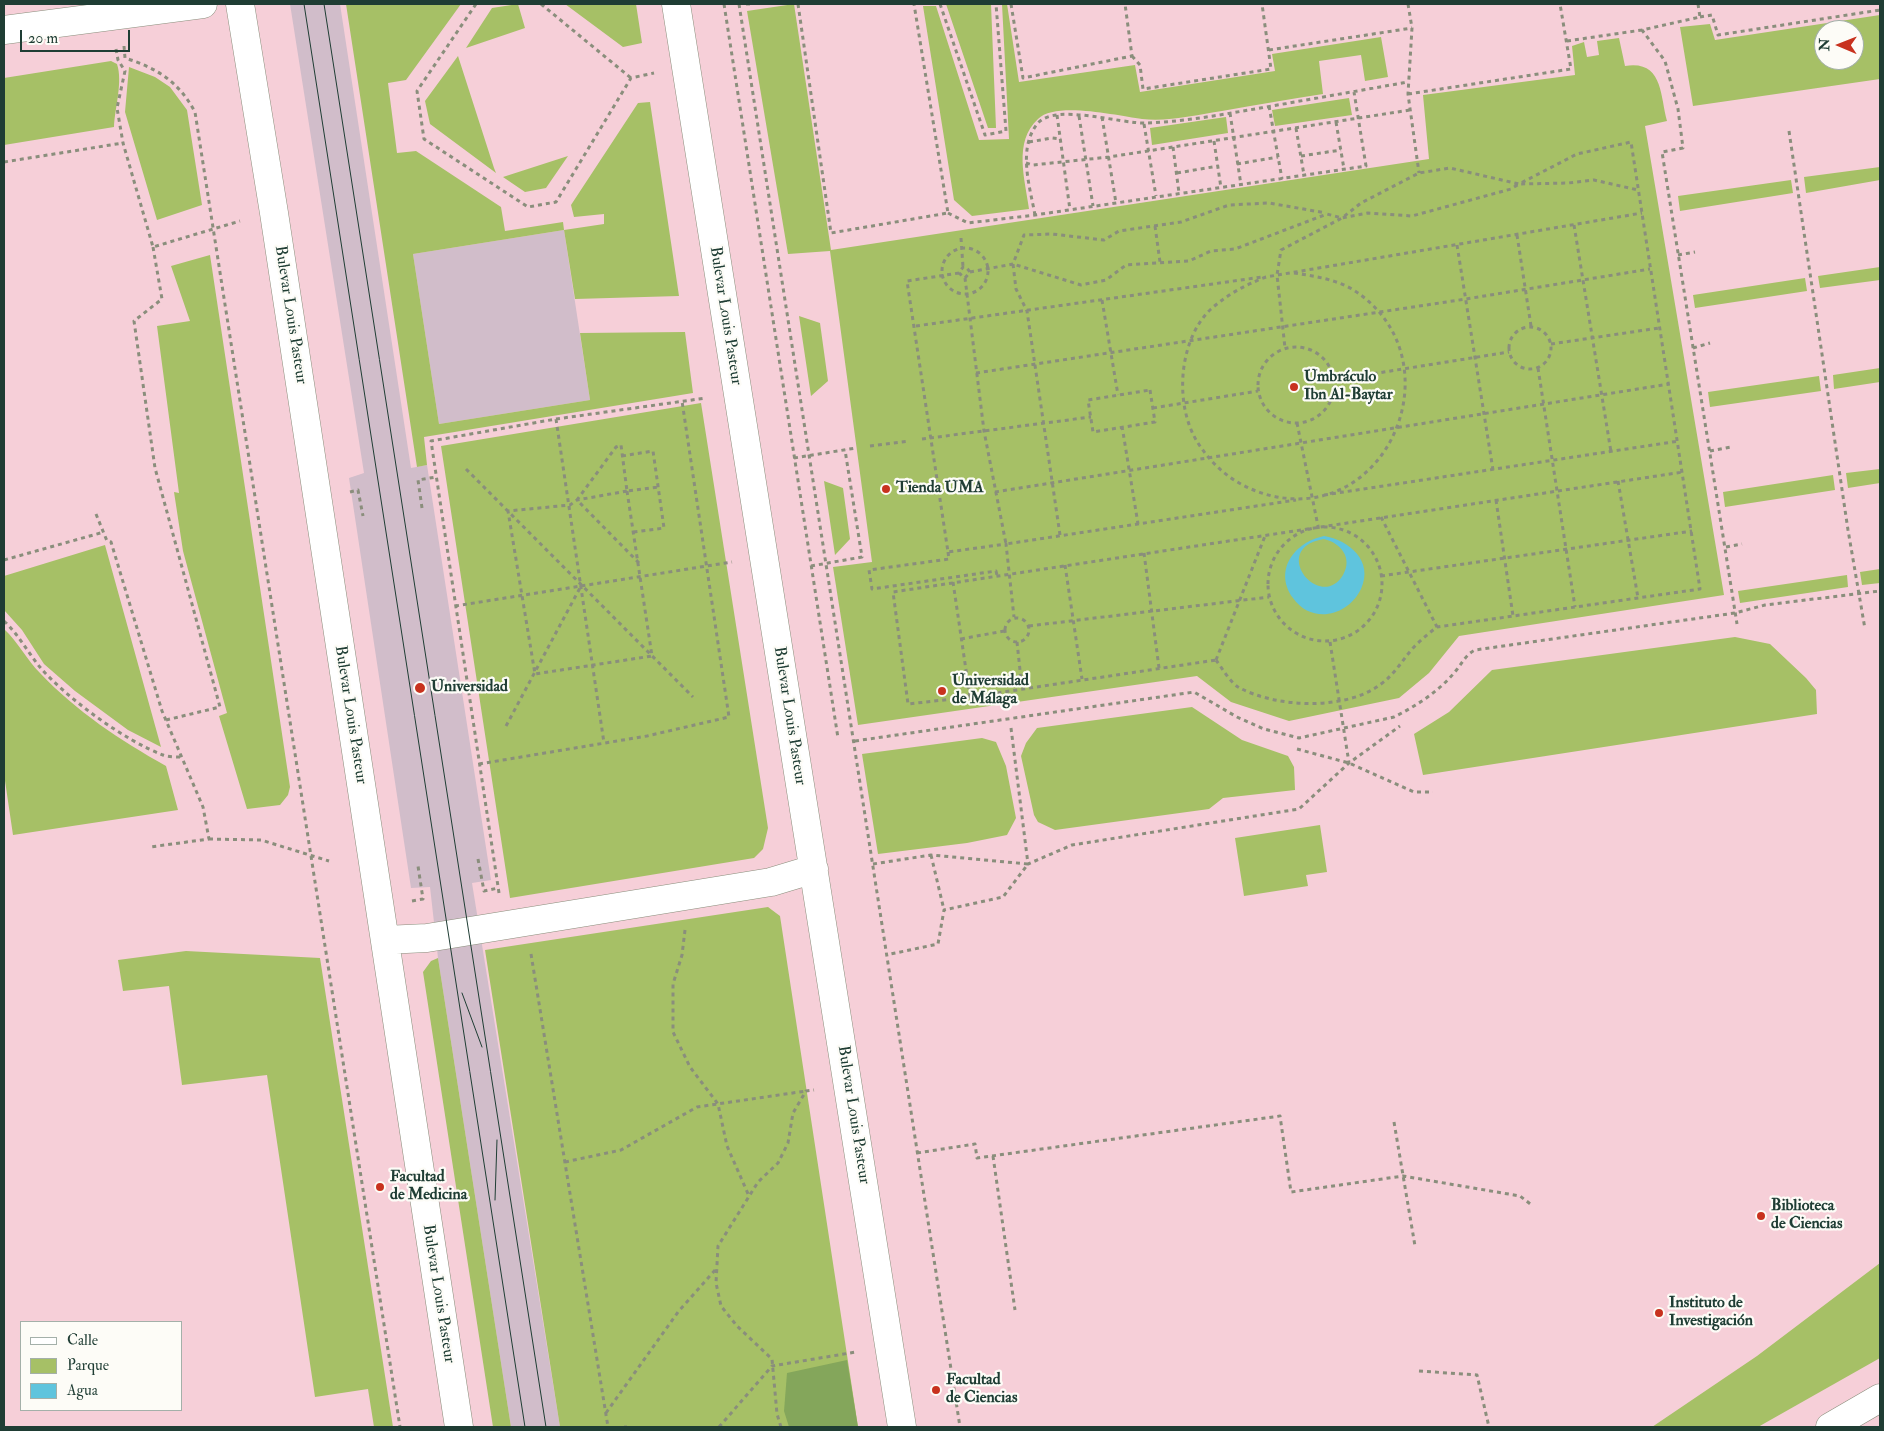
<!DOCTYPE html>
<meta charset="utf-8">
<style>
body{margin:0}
#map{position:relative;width:1884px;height:1431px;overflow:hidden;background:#f5dec4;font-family:"IM FELL Double Pica",serif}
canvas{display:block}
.frame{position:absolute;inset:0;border:5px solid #1f3d34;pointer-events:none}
.legend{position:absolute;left:20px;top:1321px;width:162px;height:90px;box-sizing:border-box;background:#fdfcf7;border:1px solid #a4b0a9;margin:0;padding:6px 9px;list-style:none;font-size:15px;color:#1f3d34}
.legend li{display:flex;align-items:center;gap:10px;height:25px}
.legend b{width:25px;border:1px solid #a4b0a9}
.north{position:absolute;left:1814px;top:20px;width:50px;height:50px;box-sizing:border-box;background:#fdfcf7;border:1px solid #a4b0a9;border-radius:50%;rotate:271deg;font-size:14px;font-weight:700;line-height:20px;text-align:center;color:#1f3d34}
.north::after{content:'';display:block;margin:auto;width:18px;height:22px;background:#c8321e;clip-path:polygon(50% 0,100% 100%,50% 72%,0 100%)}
.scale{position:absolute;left:20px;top:30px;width:110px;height:22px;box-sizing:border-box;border:2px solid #1f3d34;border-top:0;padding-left:6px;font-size:15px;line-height:18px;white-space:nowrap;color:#1f3d34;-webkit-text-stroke:4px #fdfcf7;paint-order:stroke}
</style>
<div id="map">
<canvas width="1884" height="1431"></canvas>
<div class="frame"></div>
<ul class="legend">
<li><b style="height:6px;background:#fff"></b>Calle</li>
<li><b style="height:14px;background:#a6c066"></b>Parque</li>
<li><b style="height:14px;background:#5fc4dd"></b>Agua</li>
</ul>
<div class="north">N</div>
<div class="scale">20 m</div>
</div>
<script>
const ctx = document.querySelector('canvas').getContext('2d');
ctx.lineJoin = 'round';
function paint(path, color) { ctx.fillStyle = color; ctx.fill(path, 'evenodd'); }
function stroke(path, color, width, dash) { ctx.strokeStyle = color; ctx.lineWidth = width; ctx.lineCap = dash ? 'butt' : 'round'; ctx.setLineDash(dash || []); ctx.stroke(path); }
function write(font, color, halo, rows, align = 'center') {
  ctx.font = font + ' "IM FELL Double Pica",serif'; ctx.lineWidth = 4.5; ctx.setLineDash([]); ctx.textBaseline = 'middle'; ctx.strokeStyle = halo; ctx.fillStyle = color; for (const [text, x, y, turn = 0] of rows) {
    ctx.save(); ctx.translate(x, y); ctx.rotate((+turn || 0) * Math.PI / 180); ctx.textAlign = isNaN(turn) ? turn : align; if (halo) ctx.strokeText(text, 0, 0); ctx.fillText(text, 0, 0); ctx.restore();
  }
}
const built = new Path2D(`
 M4 4H1880V1427H4ZM1824 30H1854V60H1824ZM21 1322H181V1410H21Z`);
const industrial = new Path2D(`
 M290 4H340L411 468 427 465 491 880 472 883 560 1427H511L438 958 430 887 411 888 349 478 364 473Z
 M564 230 590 400 439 424 413 254Z`);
const green = new Path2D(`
 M346 4H461L406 80 388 83 397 153 416 151 501 207 505 231 563 222 564 230 604 224V214L574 217 571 205 638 103 650 102 679 296 575 299 564 230 413 254 439 424 590 400 580 333 685 332 693 393 424 437 427 465 417 467Z
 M518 4 525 28 466 48 492 8Z
 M565 4H636L642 43 623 47Z
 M794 4 831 250 1429 159 1423 95 1575 75 1572 46 1584 42 1587 57 1599 55 1597 41 1619 38 1625 66C1663 60 1660 95 1667 121L1645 126 1724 595 1459 636 1429 673 1399 698 1289 721 1231 702 1197 676 858 725 833 567 872 562 830 251 788 254 747 11Z
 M946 4H991L996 128H988Z
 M1002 4H1007L1019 82 1135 65 1140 92 1275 71 1272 54 1381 37 1388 77 1365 81 1361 55 1319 61 1323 94C1289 99 1256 105 1222 111 1196 115 1168 122 1142 119 1118 116 1056 101 1038 119 1013 142 1025 179 1029 209L972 216 954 200 923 6H936L979 140 1009 139Z
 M1880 15V79L1693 106 1680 27 1710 24 1715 40ZM1824 30H1854V60H1824Z
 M458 56 494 168 496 173 430 124 425 101Z
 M111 61 117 64C123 82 115 107 114 127L4 145V78Z
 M129 67 155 77 170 87 187 110 202 205 157 220 125 112Z
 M1349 98 1352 115 1275 126 1272 110Z
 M1226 117 1228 133 1152 145 1150 128Z
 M568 156 546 188 525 192 503 177Z
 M1880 167V180L1806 193 1804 177Z
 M1791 180 1793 193 1680 211 1678 196Z
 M210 255 290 787 288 795 280 805 247 809 219 716 227 713 183 551 174 492 179 493 157 326 190 321 171 266Z
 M1880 267V280L1820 288 1818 276Z
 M1805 278 1807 291 1695 308 1693 295Z
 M799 316 820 323 828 381 811 396Z
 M1880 368V382L1834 389 1833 375Z
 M1819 376 1821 391 1710 407 1708 392Z
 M701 403 768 828 763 849 754 858 510 898 441 446Z
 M1880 469V483L1848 488 1846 473Z
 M1833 475 1835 490 1725 507 1723 492Z
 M824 481 843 488 850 539 835 555Z
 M105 545 161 747 128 730 75 691 44 664 22 630 4 610V576Z
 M1880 569V583L1862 585 1860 572Z
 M1847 575 1848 587 1740 603 1738 591Z
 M4 629C18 642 27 660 40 673 77 712 120 740 166 766L178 810 13 835 4 774Z
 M1735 637 1770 644 1806 678 1816 690 1817 714 1423 775 1414 734 1449 712 1492 670Z
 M1192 707 1242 740 1288 756 1294 767 1295 790 1223 798 1209 809 1055 830 1038 822 1034 815 1021 756 1026 743 1037 728Z
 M982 738 996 742 1006 766 1016 818 1007 835 967 843 878 854 862 754Z
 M1320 825 1327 872 1306 875 1308 886 1244 896 1235 838Z
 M768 907 780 916 858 1427H560L485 950Z
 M186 951 320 958 393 1427H374L368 1389 315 1397 267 1075 182 1085 169 986 123 991 118 960Z
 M438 958 511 1427H493L423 972 431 961Z
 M1880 1263V1358L1758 1427H1652L1757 1356Z`);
const forest = new Path2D(`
 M847 1360 858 1427H789L784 1411 787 1373Z`);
const water = new Path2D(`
 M1324 536C1349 540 1374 561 1361 589 1348 616 1312 625 1293 598 1273 570 1295 542 1324 536ZM1324 539C1341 543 1353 558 1343 575 1320 613 1268 548 1324 539Z`);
const path = new Path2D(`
 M476 4 417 91 424 139 528 207 556 202 631 78 654 73
 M541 4 631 78
 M724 4 838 738
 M739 4 960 1427
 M746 4H751
 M798 4 831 233 948 213 914 4
 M940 4 985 135 1006 131 996 4
 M1011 4 1023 78 1132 56 1125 4
 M1408 4 1412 28 1408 94 1419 173
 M1698 4 1700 17 1642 30 1665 61 1678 109 1683 148 1662 152 1737 624
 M1700 17 1712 15 1718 35 1880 10
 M1567 41 1642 30
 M124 46 125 58C157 68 179 82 195 112L400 1427
 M116 49 118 60 125 71 117 108 123 143 153 247 240 221
 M1269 50 1412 28
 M1132 56 1140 65 1143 89 1271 69 1262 4
 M1408 94 1571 69 1560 4
 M1269 106 1282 179
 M1230 113 1241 185
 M1057 115 1070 210
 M1079 116 1093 206
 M1102 117 1116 203
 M1336 122 1344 169
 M1144 124 1156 196
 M1296 128 1304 175
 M1789 131 1848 530 1865 629
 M1214 141 1221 188
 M1029 142 1052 138 1061 139
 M1173 147 1179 193
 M1301 156 1341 150
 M4 162 123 143
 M1026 163 1033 165 1109 157 1410 110
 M1237 164 1278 157
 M1177 173 1218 166
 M948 213 968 223 1035 215 1366 166 1354 92
 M1035 215C1030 187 1017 148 1038 123 1056 103 1121 124 1146 123 1182 122 1219 115 1255 109 1306 100 1357 91 1408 82
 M1574 225 1611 452
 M1155 226 1160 262
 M1517 235 1531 326
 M961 238 963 267
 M1457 245 1493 470
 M153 247 162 299 134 321 155 468 220 707 166 720
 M942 271a23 23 0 1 1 46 0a23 23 0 1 1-46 0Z
 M1678 255 1695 252
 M970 272 1013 264 1024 235 1052 234 1104 240 1119 231 1181 222 1229 205 1269 203 1326 213
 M959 273 907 281 948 552 1006 544 1014 617
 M1294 273C1314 276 1334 279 1352 289 1458 355 1392 523 1272 496 1240 488 1216 471 1198 443 1174 406 1178 340 1211 309 1228 294 1245 285 1266 277L1642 213
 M965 278 970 272 966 267H963L959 273 965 278 984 431 1006 544 1296 500
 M1102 300 1118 395
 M916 326 1262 277
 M1509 348a21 21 0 1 1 42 0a21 21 0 1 1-42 0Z
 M1551 344 1659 328
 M1258 385a38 38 0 1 1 76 0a38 38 0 1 1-76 0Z
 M1693 348 1710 343
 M1538 368 1575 607
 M976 373 1466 299 1650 269
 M1334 380 1509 352
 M1150 390 1155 422 1093 432 1088 400Z
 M1153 408 1258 391
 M556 419 604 743
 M1297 423 1318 526
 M1122 426 1138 524
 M922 439 1091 417
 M870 446 909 441
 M1710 451 1731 447
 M622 456 653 451 664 528 634 532
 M794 458 856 448
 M466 469 693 697
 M1618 481 1638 598
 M627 491 652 656 535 674 508 511 570 505 577 500Z
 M350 492 358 490 363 516
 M995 492 1669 384
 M1324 495 1679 441
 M1496 500 1513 616
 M422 508 418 480 436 477
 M96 514 107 541 111 542 162 711 203 807 209 839 150 847
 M1381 517 1437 627
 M1268 584a57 57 0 1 1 114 0a57 57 0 1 1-114 0Z
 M1060 535 1027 311 1016 289 1013 264 1081 285 1106 280 1126 265 1189 261 1211 251 1235 249 1327 214 1342 218 1368 213 1412 216 1511 189 1519 184 1568 183 1594 180 1638 190
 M1726 547 1742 544
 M948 552 949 559 869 570 872 589 996 571 997 575
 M1144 553 1159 668
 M4 560 104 532
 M639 563 577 500 616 447 621 445 627 491 658 487
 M1065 565 1082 679
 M811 566 862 557 845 450
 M1381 576 1692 531
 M953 582 970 697 1216 660
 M455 606 732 562
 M1005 630a12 12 0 1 1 24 0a12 12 0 1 1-24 0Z
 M4 621C18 634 27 651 39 666 65 697 125 741 163 755 168 757 176 757 182 757
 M1029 626 1269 597
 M961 639 1004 631
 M1017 642 1022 689
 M1330 642 1349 763
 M1216 660C1222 668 1230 682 1238 687 1276 708 1346 711 1381 684 1396 673 1402 660 1414 647 1421 640 1429 633 1437 627L1700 589 1631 142 1577 154 1519 184 1450 168 1419 173 1361 203 1342 218 1281 250 1277 275 1285 348
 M1216 660 1265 536
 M970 697 908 704 893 592 1683 472
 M506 726 581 586
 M1011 728 1028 864 1072 845 1299 809 1349 763 1400 726
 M855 741 1194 692 1237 717 1264 729 1299 738 1394 717C1416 706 1438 692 1454 673 1462 664 1465 655 1475 650L1735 613 1765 605 1880 591
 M1297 749 1349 763 1414 792H1433
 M479 764 647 736 729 717 682 401
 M209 839 261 840 329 861
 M931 855 944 910
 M478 859 484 891 498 888
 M873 864 931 855 1028 864 1003 897 944 910 938 944 886 955
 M499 893 431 441 556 419 706 398
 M412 901 423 899 418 866
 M685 930 682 955 673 984V1032L690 1067 718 1104 727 1146 749 1196
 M531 954 608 1427
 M1394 1122 1415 1246
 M917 1153 975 1144 977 1158 1280 1116 1291 1192 1403 1176 1520 1196 1533 1206
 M993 1156 1015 1310
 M565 1162 621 1150 697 1107 806 1091
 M1419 1371 1477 1375 1489 1427
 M606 1413 678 1312 717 1268
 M624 1427H627
 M719 1427 772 1366 856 1352
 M781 1427 777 1414 772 1359 737 1326 721 1306 716 1283 718 1246 758 1182 778 1163 788 1143 793 1113 806 1091 814 1090`);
const minor = new Path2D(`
 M240 4 274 213 459 1427
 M676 4 902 1427
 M4 30 203 4
 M385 940 427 938 771 882 814 869`);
const major = new Path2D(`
 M1830 1427 1880 1398`);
const tram = new Path2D(`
 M304 4 525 1427
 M324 4 546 1427
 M462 993 482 1047
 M495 1200 497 1140`);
const markers = [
 [1294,387,5,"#c8321e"],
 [886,489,5,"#c8321e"],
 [420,688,6,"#c8321e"],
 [942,691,5,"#c8321e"],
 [380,1187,5,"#c8321e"],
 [1761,1216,5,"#c8321e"],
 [1659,1313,5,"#c8321e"],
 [936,1390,5,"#c8321e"]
];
const streetNames = [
 ["Bulevar Louis Pasteur",290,315,81],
 ["Bulevar Louis Pasteur",725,316,81],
 ["Bulevar Louis Pasteur",350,715,81],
 ["Bulevar Louis Pasteur",789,716,81],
 ["Bulevar Louis Pasteur",853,1115,81],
 ["Bulevar Louis Pasteur",438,1294,81]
];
const poiNames = [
 ["Umbráculo",1304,378],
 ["Ibn Al-Baytar",1304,396],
 ["Tienda UMA",896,489],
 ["Universidad",952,682],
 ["de Málaga",952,700],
 ["Universidad",431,688],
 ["Facultad",390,1178],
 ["de Medicina",390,1196],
 ["Biblioteca",1771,1207],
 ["de Ciencias",1771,1225],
 ["Instituto de",1669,1304],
 ["Investigación",1669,1322],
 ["Facultad",946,1381],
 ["de Ciencias",946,1399]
];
paint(built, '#f6cfd8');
paint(industrial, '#d1bdca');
paint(green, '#a6c066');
paint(forest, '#84a65b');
paint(water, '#5fc4dd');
stroke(minor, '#8a8e7c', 29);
stroke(major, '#8a8e7c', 29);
stroke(path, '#8a8e7c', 3, [4, 4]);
stroke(minor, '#fff', 28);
stroke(major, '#fff', 28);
stroke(tram, '#1f3d34', 1);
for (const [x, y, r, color] of markers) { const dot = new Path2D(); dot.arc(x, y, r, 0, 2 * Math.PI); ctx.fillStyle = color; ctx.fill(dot); stroke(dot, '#fdfcf7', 2); }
write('16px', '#1f3d34', '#fdfcf7', streetNames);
write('bold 16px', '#1f3d34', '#fdfcf7', poiNames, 'left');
</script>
